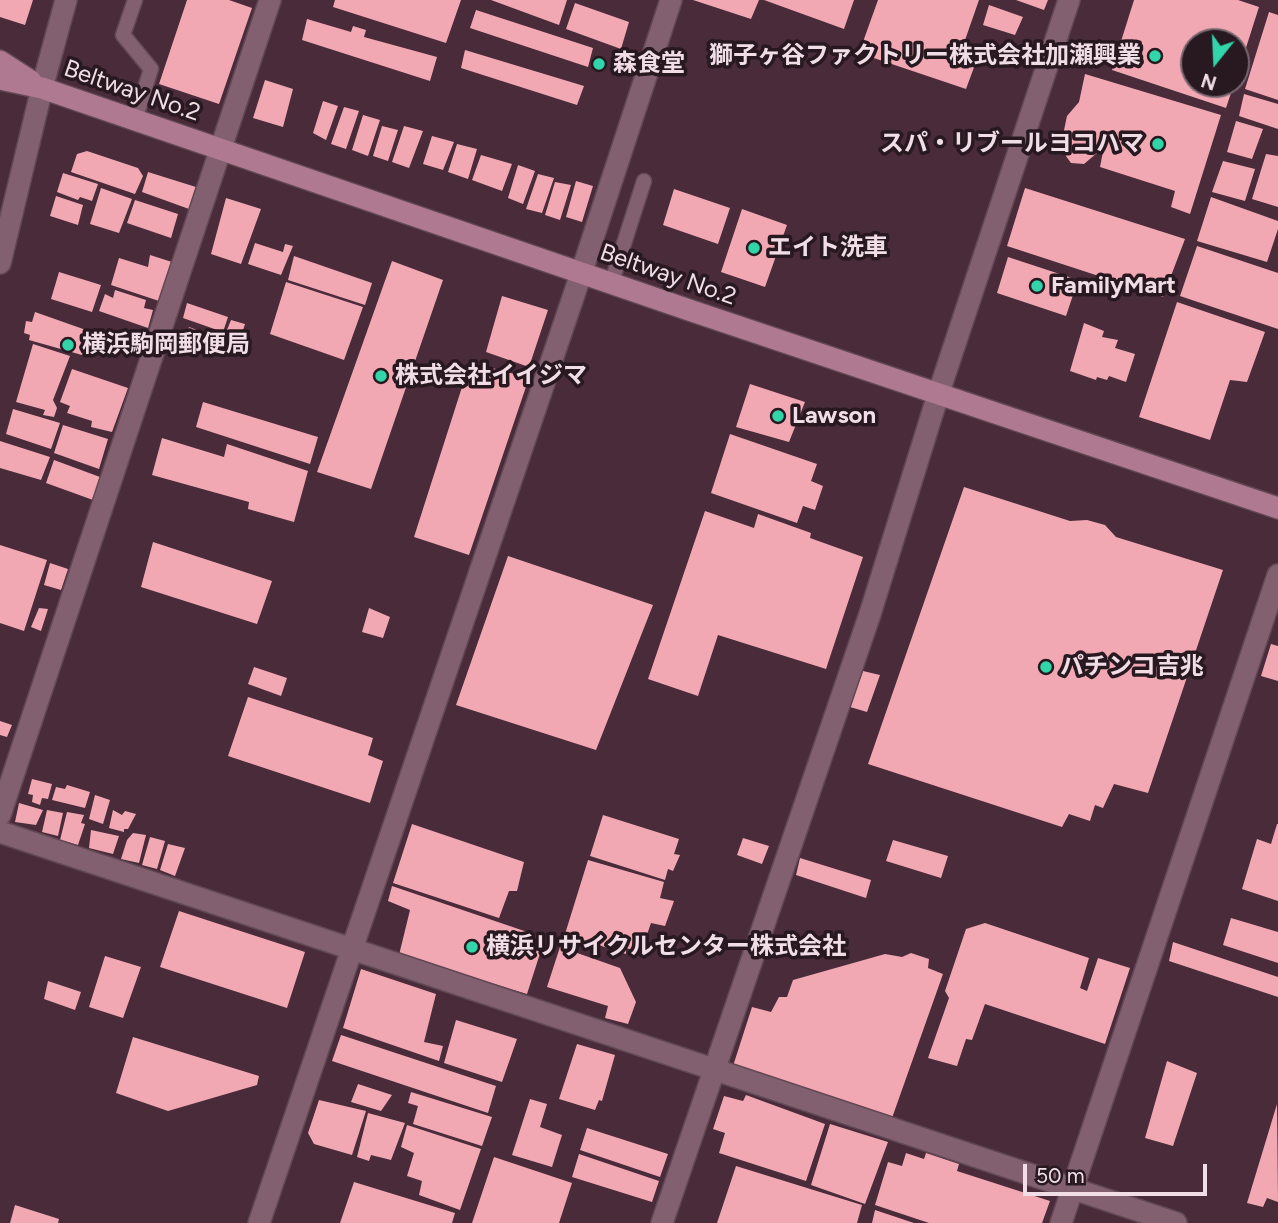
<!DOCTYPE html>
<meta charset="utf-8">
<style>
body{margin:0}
#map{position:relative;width:1278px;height:1223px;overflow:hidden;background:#492b3a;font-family:Figtree,sans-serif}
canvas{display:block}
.north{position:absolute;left:1180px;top:28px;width:70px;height:70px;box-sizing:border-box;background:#27191f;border:2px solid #78676f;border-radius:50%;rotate:198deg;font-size:19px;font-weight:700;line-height:28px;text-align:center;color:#f1dde6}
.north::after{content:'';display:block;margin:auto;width:24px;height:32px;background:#32d4a9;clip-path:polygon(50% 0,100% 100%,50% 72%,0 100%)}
.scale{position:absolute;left:1023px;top:1164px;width:184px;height:32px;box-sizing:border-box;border:4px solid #f1dde6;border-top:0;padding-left:9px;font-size:21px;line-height:24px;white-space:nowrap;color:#f1dde6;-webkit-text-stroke:5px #27191f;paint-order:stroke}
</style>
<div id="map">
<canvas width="1278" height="1223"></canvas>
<div class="north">N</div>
<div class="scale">50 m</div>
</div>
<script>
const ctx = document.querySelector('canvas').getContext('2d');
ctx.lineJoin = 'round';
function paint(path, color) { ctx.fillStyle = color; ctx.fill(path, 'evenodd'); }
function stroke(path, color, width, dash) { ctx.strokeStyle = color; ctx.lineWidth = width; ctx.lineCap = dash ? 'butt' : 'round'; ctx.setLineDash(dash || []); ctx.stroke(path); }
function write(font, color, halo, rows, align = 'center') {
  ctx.font = font + ' Figtree,"Noto Sans JP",sans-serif'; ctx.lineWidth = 7; ctx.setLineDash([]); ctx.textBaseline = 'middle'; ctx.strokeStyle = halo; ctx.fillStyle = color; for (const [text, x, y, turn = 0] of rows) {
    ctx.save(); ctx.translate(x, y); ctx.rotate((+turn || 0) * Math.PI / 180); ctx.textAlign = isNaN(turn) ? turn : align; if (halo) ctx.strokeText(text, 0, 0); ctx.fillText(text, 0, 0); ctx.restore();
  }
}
const building = new Path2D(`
 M0 0H33L25 25 0 17Z
 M187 0H229L252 8 219 104 159 84Z
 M335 0H461L446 43 333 7Z
 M491 0H567L559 25Z
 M693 0H759L751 19Z
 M764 0H854L844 29Z
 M878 0H979L964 43 980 51 966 89 859 53Z
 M1016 0H1048L1044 10Z
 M1134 0H1238L1259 7 1237 76 1236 42H1194V84H1234L1226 108 1112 70Z
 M575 3 629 22 621 49 566 29Z
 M989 5 1023 17 1015 35 983 25Z
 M476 10 593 48 588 67 470 28Z
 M1269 12 1278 15V100L1245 89Z
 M307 19 351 32 353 26 366 30 364 37 437 57 430 81 302 40Z
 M465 50 584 86 577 105 461 68Z
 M1085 74 1221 115 1190 214 1171 207 1175 191 1100 167 1106 136 1097 153 1084 164 1071 163 1063 152V135L1067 116 1079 102Z
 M265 80 293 89 283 127 253 118Z
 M1244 94 1278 104V129L1239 116Z
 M323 101 338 106 326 140 313 133Z
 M344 107 359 111 346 149 331 144Z
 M363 115 380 120 368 156 352 150Z
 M1236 121 1263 129 1252 159 1227 152Z
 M382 126 398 130 388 161 373 156Z
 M404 126 423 131 409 168 392 162Z
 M432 136 454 142 443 170 423 164Z
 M457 144 477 149 468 179 448 172Z
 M87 151 138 168 143 176 135 194 71 172 77 154Z
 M1266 154 1278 156V207L1252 199Z
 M481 155 512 164 502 191 472 180Z
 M1223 161 1255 169 1245 201 1212 192Z
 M518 165 535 171 523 204 508 198Z
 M148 172 196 187 189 209 142 192Z
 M63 173 98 184 92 201 80 197 78 200 57 192Z
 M538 174 554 178 542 213 526 209Z
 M576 181 593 186 582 222 566 217Z
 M555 182 571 185 560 220 545 215Z
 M101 188 132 199 119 233 90 224Z
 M1025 188 1185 239 1163 297 1007 246Z
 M674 189 730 208 718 244 663 225Z
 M56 196 83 205 78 225 50 216Z
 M1211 197 1278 221V229L1267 262 1197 241Z
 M226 198 261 209 241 264 211 254Z
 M135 200 178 214 171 238 127 223Z
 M742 209 787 225 765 287 721 272Z
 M255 243 283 252 285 244 293 246 281 275 248 264Z
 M1197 246 1278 273V329L1180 296Z
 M150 255 172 262 159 301 111 285 119 258 148 267Z
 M294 256 372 283 365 305 288 280Z
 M1008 257 1078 280 1066 316 997 293Z
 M392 261 443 280 371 489 317 472Z
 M59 272 101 285 92 312 51 299Z
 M286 282 363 307 344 360 270 334Z
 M115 290 146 300 144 308 153 310 148 328 99 311 105 294 113 298Z
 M502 296 548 310 529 367 486 352Z
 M1177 302 1265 332 1247 382 1230 380 1210 440 1139 417Z
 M187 303 228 317 223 332 183 318Z
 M35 312 86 330 89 333 82 355 29 340 30 335 24 333 26 321 32 322Z
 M231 320 245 324 240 340 225 335Z
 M1084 323 1104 331 1102 337 1118 340 1115 348 1135 354 1126 382 1109 376 1107 380 1097 377 1096 380 1070 371Z
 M189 327 218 338 214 354 183 346Z
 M33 344 70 356 53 400 57 408 54 417 43 415 45 410 16 402Z
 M470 362 529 378 469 555 414 537Z
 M72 369 128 388 112 432 91 427 92 421 67 413 70 406 60 402Z
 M750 384 805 402 789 442 736 427Z
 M203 402 318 437 310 464 196 427Z
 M13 409 60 423 51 449 6 434Z
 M63 425 108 439 99 469 54 453Z
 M730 434 817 464 811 481 823 486 815 510 803 506 797 523 711 493Z
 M162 438 224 457 227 444 308 471 294 522 248 509 249 502 152 475Z
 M0 441 50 457 41 480 0 468Z
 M54 460 100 477 93 500 46 483Z
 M964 487 1070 521 1087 520 1105 525 1116 537 1223 570 1148 793 1114 784 1103 808 1095 805 1090 821 1069 814 1062 827 868 764Z
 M705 511 754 528 758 514 811 533 810 538 863 557 826 669 718 635 698 696 648 679Z
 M153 542 272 581 257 624 141 587Z
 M0 545 47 560 24 631 0 623Z
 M508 556 653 605 596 750 456 705Z
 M50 563 68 569 61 590 44 585Z
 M39 608 48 609 41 631 31 627Z
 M369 608 390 617 383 638 362 632Z
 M1271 644 1278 646V681L1261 676Z
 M254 667 287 678 281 696 248 684Z
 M863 671 880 675 867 712 850 707Z
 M248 697 373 738 368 755 383 761 370 803 228 756Z
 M0 721 12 725 7 737 0 735Z
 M32 779 52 784 48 799 42 798 40 805 32 802 33 795 28 794Z
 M67 785 90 792 85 808 52 800 56 787 65 789Z
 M95 795 110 800 103 824 89 819Z
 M19 803 43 810 36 825 15 822Z
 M47 810 63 813 58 836 42 832Z
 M113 810 122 815 125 811 136 814 128 829H124V832L109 828Z
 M67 812 84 815 81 823 85 824 78 845 60 840Z
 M603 815 679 839 674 854 680 855 673 871 668 869 665 880 590 856Z
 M412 824 524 862 517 891H509L499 918 393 883Z
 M1277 824H1278V901L1242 889 1257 839 1271 844Z
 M91 830 119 836 113 854 89 848Z
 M133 833 146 835 139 863 121 859 127 840Z
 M150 837 165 841 157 869 142 865Z
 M743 838 769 846 762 864 737 855Z
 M893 840 948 856 941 878 886 861Z
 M168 844 185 848 175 876 160 870Z
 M800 858 871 880 866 898 796 875Z
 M588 860 664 882 660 898 674 901 665 926 651 923 641 952 626 948V954L565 934Z
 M392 886 545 938 527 994 399 955 410 910 388 901Z
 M179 911 305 952 287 1008 160 967Z
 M1231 918 1278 932V963L1223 945Z
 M985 923 1089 958 1080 988 1087 991 1098 958 1130 968 1105 1044 985 1004 972 1040 966 1039 957 1066 928 1058 949 998 945 991 966 929Z
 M1173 942 1278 977V997L1169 961Z
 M560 947 620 968 636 1002 628 1024 605 1018 608 1006 547 987Z
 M911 953 929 959 928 968 943 974 892 1118 733 1066 752 1007 771 1012 779 997H787L793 980 885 954 902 957Z
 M105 956 141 967 123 1018 89 1007Z
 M361 969 436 994 424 1042 443 1046 439 1061 343 1028Z
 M48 981 81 992 75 1010 44 999Z
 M456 1020 517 1039 502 1082 444 1063Z
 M341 1035 496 1086 488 1113 332 1061Z
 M133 1037 259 1076 257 1085 168 1111 116 1093Z
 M577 1044 615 1055 602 1101 599 1100 595 1110 559 1099Z
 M1167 1061 1197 1073 1173 1146 1145 1138Z
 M358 1084 392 1095 381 1111 351 1102Z
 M411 1092 492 1117 482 1146 413 1124 418 1106 408 1103Z
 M746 1095 825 1124 806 1181 719 1153 725 1133 713 1129 724 1096 743 1101Z
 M530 1099 547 1104 540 1127 562 1135 552 1167 512 1155Z
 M319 1100 366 1111 352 1155 314 1144 308 1133Z
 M1277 1104 1278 1202 1267 1198 1263 1207 1247 1203Z
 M368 1113 405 1123 391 1160 371 1155 369 1161 357 1157Z
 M830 1124 888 1142 865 1204 811 1185Z
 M407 1125 481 1149 460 1210 419 1195 422 1181 407 1176 414 1153 401 1147Z
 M587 1128 668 1154 660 1177 580 1150Z
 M906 1153 924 1159 926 1153 959 1164 957 1171 1050 1201 1042 1223H929L875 1205 888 1162 902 1166Z
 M579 1154 659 1181 652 1202 572 1177Z
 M494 1157 572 1183 559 1223H472Z
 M736 1166 862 1205 857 1223H717Z
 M354 1182 455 1213 452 1223H340Z
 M15 1205 59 1219 58 1223H10Z
 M875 1210 914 1223H872Z`);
const lane = new Path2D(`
 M135 120 151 69 123 35 135 0
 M611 284 644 181`);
const street = new Path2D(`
 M0 815 270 0
 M0 832 1176 1223
 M259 1223 581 274 671 0
 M1061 1223 1278 575`);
const secondary = new Path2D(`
 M0 263 42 88 66 0
 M662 1223 870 614 938 395 1069 0`);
const primary = new Path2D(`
 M0 61 31 81
 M0 79 42 88 692 311 1278 508`);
const markers = [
 [1155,56,7,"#32d4a9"],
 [599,64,7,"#32d4a9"],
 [1158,144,7,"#32d4a9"],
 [754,248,7,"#32d4a9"],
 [1037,286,7,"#32d4a9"],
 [68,345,7,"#32d4a9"],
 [381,376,7,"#32d4a9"],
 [778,416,7,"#32d4a9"],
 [1046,667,7,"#32d4a9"],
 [472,947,7,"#32d4a9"]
];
const poiNames = [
 ["獅子ヶ谷ファクトリー株式会社加瀬興業",1141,56,"right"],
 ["森食堂",613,64],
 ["スパ・リブールヨコハマ",1144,144,"right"],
 ["エイト洗車",768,248],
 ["FamilyMart",1051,286],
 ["横浜駒岡郵便局",82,345],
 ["株式会社イイジマ",395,376],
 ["Lawson",792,416],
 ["パチンコ吉兆",1060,667],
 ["横浜リサイクルセンター株式会社",486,947]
];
const streetNames = [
 ["Beltway No.2",132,91,19],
 ["Beltway No.2",668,275,19]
];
paint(building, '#f2a8b3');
stroke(lane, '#614854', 17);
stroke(street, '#614854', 24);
stroke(secondary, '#614854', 24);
stroke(primary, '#614854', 24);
stroke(lane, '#82606f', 14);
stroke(street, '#82606f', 21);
stroke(secondary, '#82606f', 21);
stroke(primary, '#af7992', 21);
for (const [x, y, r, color] of markers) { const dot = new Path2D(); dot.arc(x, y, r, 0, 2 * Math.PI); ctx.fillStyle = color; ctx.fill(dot); stroke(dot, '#27191f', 2.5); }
write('bold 24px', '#f1dde6', '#27191f', poiNames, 'left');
write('24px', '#f1dde6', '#27191f', streetNames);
</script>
